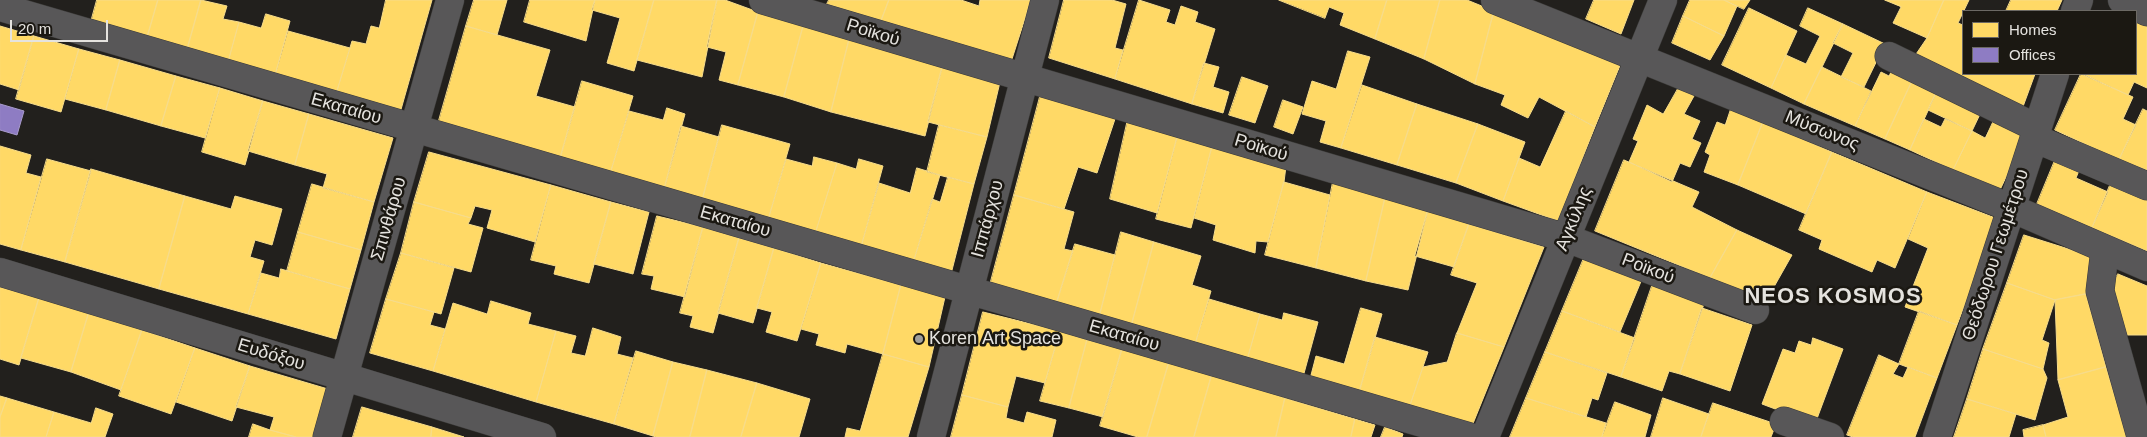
<!DOCTYPE html>
<meta charset="utf-8">
<style>
body{margin:0}
#map{position:relative;width:2147px;height:437px;overflow:hidden;background:#22201d;font-family:Arial,sans-serif}
canvas{display:block}
.legend{position:absolute;left:1962px;top:10px;width:175px;height:65px;box-sizing:border-box;background:#1b1812;border:1px solid #6c6964;margin:0;padding:6px 9px;list-style:none;font-size:15px;color:#e5e3df}
.legend li{display:flex;align-items:center;gap:10px;height:25px}
.legend b{width:25px;border:1px solid #6c6964}
.scale{position:absolute;left:10px;top:20px;width:98px;height:22px;box-sizing:border-box;border:2px solid #e5e3df;border-top:0;padding-left:6px;font-size:15px;line-height:18px;white-space:nowrap;color:#e5e3df;-webkit-text-stroke:4px #1b1812;paint-order:stroke}
</style>
<div id="map">
<canvas width="2147" height="437"></canvas>
<ul class="legend">
<li><b style="height:14px;background:#ffd966"></b>Homes</li>
<li><b style="height:14px;background:#8e7cc3"></b>Offices</li>
</ul>
<div class="scale">20 m</div>
</div>
<script>
const ctx = document.querySelector('canvas').getContext('2d');
ctx.lineJoin = 'round';
function paint(path, color) { ctx.fillStyle = color; ctx.fill(path, 'evenodd'); }
function stroke(path, color, width, dash) { ctx.strokeStyle = color; ctx.lineWidth = width; ctx.lineCap = dash ? 'butt' : 'round'; ctx.setLineDash(dash || []); ctx.stroke(path); }
function write(font, color, halo, rows, align = 'center') {
  ctx.font = font + ' Arial,sans-serif'; ctx.lineWidth = 5; ctx.setLineDash([]); ctx.textBaseline = 'middle'; ctx.strokeStyle = halo; ctx.fillStyle = color; for (const [text, x, y, turn = 0] of rows) {
    ctx.save(); ctx.translate(x, y); ctx.rotate((+turn || 0) * Math.PI / 180); ctx.textAlign = isNaN(turn) ? turn : align; if (halo) ctx.strokeText(text, 0, 0); ctx.fillText(text, 0, 0); ctx.restore();
  }
}
const homes = new Path2D(`
 M97 0H158L147 38 91 22Z
 M158 0H201L187 50 147 38Z
 M201 0 227 6 223 19 239 22 228 62 187 50Z
 M386 0H432L400 113 336 94 352 41 366 44 371 26 379 28Z
 M474 0H507L497 35 466 26Z
 M530 0H595L586 41 524 22Z
 M595 0H654L634 71 607 63 620 18 592 10Z
 M654 0H717L702 77 637 60Z
 M717 0H725L758 12 738 85 719 80 726 52 707 47Z
 M829 0H889L881 21 827 4Z
 M889 0H961L979 6 980 0H1031L1011 62 881 21Z
 M1064 0H1112L1126 4 1115 48 1123 50 1115 79 1049 58Z
 M1139 0 1170 10 1166 22 1175 25 1181 6 1198 12 1195 22 1215 29 1192 104 1115 79Z
 M1279 0H1387L1375 39 1340 25 1344 13 1329 7 1325 18Z
 M1387 0H1440L1424 59 1375 39Z
 M1440 0H1467L1494 11 1475 84 1424 59Z
 M1594 0H1634L1621 34 1586 19Z
 M1690 0H1724L1737 6 1724 36 1683 16Z
 M1724 0H1750L1744 9Z
 M1885 0H1944L1927 38 1893 23 1901 7Z
 M1944 0H1969L1958 23 1963 25V74H2035L2021 112 1912 60 1927 38Z
 M2011 0H2062L2057 11H2006Z
 M1749 8 1797 31 1771 88 1722 65Z
 M1808 8 1843 24 1804 104 1771 88 1786 55 1806 64 1820 36 1800 26Z
 M1494 11 1622 61 1595 127 1539 97 1528 118 1501 105 1505 95 1475 84Z
 M758 12 804 23 784 97 738 85Z
 M266 14 290 21 275 76 228 62 239 22 261 28Z
 M1683 16 1724 36 1710 60 1672 43Z
 M2136 18 2147 24V88L2134 82 2128 95 2083 74H2136Z
 M804 23 850 36 831 112 784 97Z
 M1843 24 1885 44 1864 87 1841 77 1853 53 1833 43Z
 M0 26 34 36 19 90 0 84Z
 M466 26 550 50 536 96 575 107 560 159 438 124Z
 M288 31 350 48 336 94 275 76Z
 M34 36 79 49 61 112 16 99Z
 M850 36 943 64 925 136 831 112Z
 M79 49 120 60 106 110 65 99Z
 M1348 51 1370 57 1341 148 1320 142 1326 121 1302 114 1312 81 1336 89Z
 M120 60 176 76 161 126 106 110Z
 M1204 63 1219 67 1213 87 1229 92 1223 113 1192 104Z
 M943 64 1000 82 987 137 928 122Z
 M1822 67 1871 91 1855 126 1804 104Z
 M1893 67 1914 77 1885 139 1855 126 1881 72 1889 76Z
 M2081 74 2133 97 2123 119 2136 125 2119 160 2055 130Z
 M176 76 220 88 205 138 161 126Z
 M1242 77 1268 86 1255 123 1229 115Z
 M1914 77 1938 89 1910 150 1885 139Z
 M582 81 633 96 610 174 560 159Z
 M1362 85 1417 104 1397 165 1341 148Z
 M1679 87 1694 96 1684 114 1700 121 1692 139 1701 143 1690 167 1680 163 1672 182 1629 162 1638 141 1633 139 1647 105 1663 114Z
 M220 88 263 101 245 165 202 152Z
 M1938 89 1982 110 1972 131 1928 110Z
 M1041 93 1116 116 1097 173 1078 167 1064 209 1014 195Z
 M1283 100 1303 107 1293 134 1274 127Z
 M263 101 309 114 295 165 248 151Z
 M1417 104 1478 124 1456 183 1397 165Z
 M667 108 685 114 664 190 610 174 629 111 663 120Z
 M1731 109 1763 122 1738 185 1704 172 1710 155 1705 152 1717 122 1725 125Z
 M2143 109 2147 111V170L2119 160Z
 M1566 111 1595 127 1558 221 1503 201 1519 158 1540 167Z
 M309 114 393 138 374 202 323 188 327 174 295 165Z
 M1996 116 2028 131 1999 192 1953 170 1972 131 1985 138Z
 M1128 119 1178 134 1157 213 1110 199Z
 M1924 119 1941 127 1945 119 1972 131 1953 170 1910 150Z
 M1763 122 1832 152 1806 214 1738 185Z
 M1478 124 1525 142 1503 201 1456 183Z
 M722 125 790 144 768 220 702 201Z
 M939 125 987 137 974 184 927 172Z
 M681 126 719 137 702 201 664 190Z
 M1178 134 1213 143 1191 228 1156 219Z
 M1213 143 1286 166 1284 182 1268 242 1256 241 1255 253 1213 240 1216 225 1194 218Z
 M0 146 31 155 26 173 41 177 21 250 0 244Z
 M429 152 551 185 535 242 487 228 492 210 475 206 471 218 414 202Z
 M1832 152 1927 192 1895 268 1877 260 1872 272 1819 249 1822 240 1799 230Z
 M814 157 837 163 815 234 768 220 786 159 812 166Z
 M2056 158 2080 168 2076 178 2108 192 2092 228 2037 204Z
 M47 159 91 171 65 262 21 250Z
 M859 159 883 166 861 247 815 234 837 163 856 169Z
 M1624 160 1699 192 1692 207 1737 230 1710 278 1595 231Z
 M917 168 940 175 913 263 861 247 879 183 910 193Z
 M91 169 185 196 159 289 65 262Z
 M948 177 974 184 951 274 913 263 932 199 940 202Z
 M1284 182 1330 195 1316 268 1265 255Z
 M1333 182 1385 198 1366 281 1316 268Z
 M2111 183 2147 198V251L2092 228Z
 M312 184 374 202 361 250 298 232Z
 M551 185 611 202 589 283 554 274 556 266 531 260Z
 M1927 192 1998 219 1957 325 1905 307 1928 248 1908 239Z
 M1014 195 1074 212 1064 249 1073 251 1056 305 990 285Z
 M185 196 231 209 235 196 282 209 272 245 255 240 250 257 264 261 248 314 159 289Z
 M1385 198 1428 210 1408 290 1366 281Z
 M414 202 471 218 468 224 483 228 471 272 401 253Z
 M611 202 649 212 633 274 594 264Z
 M1428 210 1469 224 1454 267 1415 256Z
 M657 216 703 227 685 297 651 289 654 276 642 274Z
 M1469 224 1544 247 1504 347 1457 333 1477 283 1451 275Z
 M703 227 739 238 713 333 690 327 693 316 680 313Z
 M1737 230 1792 255 1766 301 1710 278Z
 M298 232 361 250 350 289 287 271Z
 M1121 232 1154 242 1131 327 1099 318Z
 M2024 235 2091 256 2086 294 2055 300 2007 283Z
 M739 238 774 248 753 323 718 313Z
 M1154 242 1201 256 1192 285 1211 291 1195 345 1131 327Z
 M1075 244 1115 255 1099 318 1056 305Z
 M774 248 821 263 797 341 766 332 772 312 757 308Z
 M401 253 454 268 441 314 386 299Z
 M1584 258 1642 279 1620 332 1562 311Z
 M821 263 901 285 883 354 847 344 845 353 816 345 819 334 801 329Z
 M281 269 350 289 336 339 248 314 261 273 279 278Z
 M2118 274 2147 286V335H2122L2111 285Z
 M1653 283 1705 301 1680 374 1669 371 1662 391 1621 377Z
 M2007 283 2055 300 2042 340 2049 343 2043 369 1983 349Z
 M901 285 945 297 929 367 883 354Z
 M0 287 39 298 19 365 0 359Z
 M2086 294 2106 367 2058 380 2055 300Z
 M39 298 89 312 71 372 21 358Z
 M386 299 434 312 430 325 445 329 433 371 370 353Z
 M1209 299 1260 314 1247 360 1195 345Z
 M491 301 531 313 528 324 556 331 536 402 433 371 453 303 487 314Z
 M1361 308 1382 314 1359 393 1310 379 1316 356 1344 364Z
 M1702 308 1752 325 1730 391 1680 374Z
 M1562 311 1635 338 1621 377 1545 352Z
 M1919 311 1957 325 1937 378 1899 364Z
 M89 312 142 330 121 390 71 372Z
 M983 312 1060 331 1045 383 1016 376 1008 407 962 395Z
 M1284 313 1318 322 1303 377 1247 360 1260 314 1282 320Z
 M593 328 621 337 617 354 633 358 614 424 536 402 556 331 576 336 571 353 585 356Z
 M142 330 195 348 171 414 119 396Z
 M1060 331 1087 340 1069 408 1040 401Z
 M1457 333 1504 347 1472 426 1409 408 1423 367 1447 362Z
 M1375 337 1428 352 1409 408 1359 393Z
 M1813 338 1843 349 1815 424 1762 404 1783 349 1795 353 1799 341 1811 345Z
 M1087 340 1122 349 1103 417 1069 408Z
 M195 348 250 366 232 421 176 402Z
 M1122 349 1169 362 1147 437H1138L1100 426Z
 M1983 349 2043 369 2047 378 2035 420 1967 399Z
 M636 351 673 362 653 436 614 424Z
 M1545 352 1607 373 1598 400 1592 398 1586 417 1526 398Z
 M883 354 929 367 908 437H845L847 428 860 431Z
 M1879 355 1899 364 1893 374 1903 378 1908 367 1937 378 1915 437H1853L1847 435Z
 M673 362 707 370 690 437H656L653 436Z
 M1169 362 1212 374 1194 437H1147Z
 M250 366 328 389 313 437H296L270 430 274 417 236 407Z
 M2106 367 2127 437H2046L2043 425 2068 417 2058 380Z
 M707 370 757 383 741 437H690Z
 M1212 374 1285 398 1276 437H1194Z
 M757 383 810 399 799 437H741Z
 M962 395 1008 407 1006 418 1024 423 1027 412 1056 420 1052 437H951Z
 M0 396 7 398 0 417Z
 M7 398 54 412 46 437H0V417Z
 M1285 398 1355 419 1351 437H1276Z
 M1526 398 1606 423 1602 437H1510Z
 M1663 398 1709 414 1701 437H1651Z
 M1967 399 2016 414 2009 437H1954Z
 M1615 402 1651 415 1645 437H1602Z
 M1713 403 1776 424 1771 437H1701Z
 M362 407 432 427 431 437H353Z
 M96 408 113 414 105 437H46L54 412 91 423Z
 M1355 419 1375 425 1371 437H1351Z
 M253 424 270 430 296 437H249Z
 M2043 425 2046 437H2024L2023 430Z
 M432 427 464 437H431Z
 M1385 427 1403 434 1402 437H1381Z`);
const offices = new Path2D(`
 M0 104 24 111 17 135 0 130Z`);
const minor = new Path2D(`
 M763 0 1566 238 1755 310
 M1495 0 2011 208 2147 267
 M2122 0 2147 12
 M0 7 1470 437
 M2075 11 2079 0
 M1889 56 2037 128
 M2034 138 2147 186
 M2105 249 2100 291 2141 437
 M0 272 542 437
 M1784 421 1830 437
 M327 437 450 0
 M931 437 1045 0
 M1485 437 1663 0
 M1937 437 2055 74`);
const markers = [
 [919,339,5,"#a19f9b"]
];
const streetNames = [
 ["Ροϊκού",873,33,17],
 ["Εκαταίου",346,109,16],
 ["Μύσωνος",1822,131,22],
 ["Ροϊκού",1261,148,17],
 ["Σπινθάρου",389,219,-74],
 ["Ιππάρχου",988,219,-75],
 ["Αγκύλης",1574,219,-68],
 ["Εκαταίου",735,222,16],
 ["Θεόδωρου Γεωμέτρου",1996,255,-72],
 ["Ροϊκού",1648,269,21],
 ["Εκαταίου",1124,336,16],
 ["Ευδόξου",271,355,17]
];
const poiNames = [
 ["Koren Art Space",929,339]
];
const districtNames = [
 ["NEOS KOSMOS",1833,297]
];
paint(homes, '#ffd966');
stroke(homes, '#f7dc8a', 1);
paint(offices, '#8e7cc3');
stroke(offices, '#a89bcb', 1);
stroke(minor, '#3c3b39', 29);
stroke(minor, '#585758', 28);
for (const [x, y, r, color] of markers) { const dot = new Path2D(); dot.arc(x, y, r, 0, 2 * Math.PI); ctx.fillStyle = color; ctx.fill(dot); stroke(dot, '#1b1812', 2); }
write('18px', '#e5e3df', '#1b1812', streetNames);
write('18px', '#e5e3df', '#1b1812', poiNames, 'left');
ctx.letterSpacing = '1px';
write('bold 22px', '#e5e3df', '#1b1812', districtNames);
ctx.letterSpacing = '0px';
</script>
